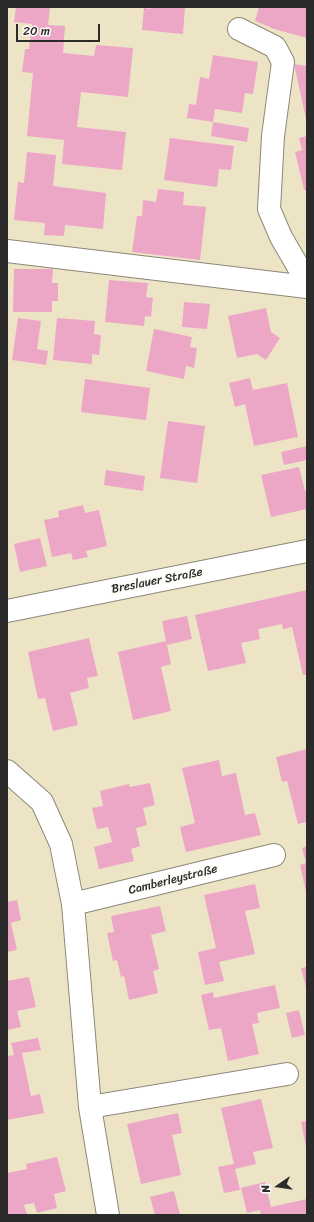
<!DOCTYPE html>
<meta charset="utf-8">
<style>
body{margin:0}
#map{position:relative;width:314px;height:1222px;overflow:hidden;background:#ede4c6;font-family:Sriracha,sans-serif}
canvas{display:block}
.frame{position:absolute;inset:0;border:8px solid #2b2b2b;pointer-events:none}
.north{position:absolute;left:258px;top:1166px;width:40px;height:40px;-webkit-text-stroke:3px #fdfcf7;paint-order:stroke;rotate:257deg;font-size:11px;font-weight:700;line-height:16px;text-align:center;color:#2b2b2b}
.north::after{content:'';display:block;margin:auto;width:14px;height:18px;background:#2b2b2b;clip-path:polygon(50% 0,100% 100%,50% 72%,0 100%)}
.scale{position:absolute;left:16px;top:24px;width:84px;height:18px;box-sizing:border-box;border:2px solid #2b2b2b;border-top:0;padding-left:5px;font-size:12px;line-height:14px;white-space:nowrap;color:#2b2b2b;-webkit-text-stroke:3px #fdfcf7;paint-order:stroke}
</style>
<div id="map">
<canvas width="314" height="1222"></canvas>
<div class="frame"></div>
<div class="north">N</div>
<div class="scale">20 m</div>
</div>
<script>
const ctx = document.querySelector('canvas').getContext('2d');
ctx.lineJoin = 'round';
function paint(path, color) { ctx.fillStyle = color; ctx.fill(path, 'evenodd'); }
function stroke(path, color, width, dash) { ctx.strokeStyle = color; ctx.lineWidth = width; ctx.lineCap = dash ? 'butt' : 'round'; ctx.setLineDash(dash || []); ctx.stroke(path); }
function write(font, color, halo, rows, align = 'center') {
  ctx.font = font + ' Sriracha,sans-serif'; ctx.lineWidth = 4; ctx.setLineDash([]); ctx.textBaseline = 'middle'; ctx.strokeStyle = halo; ctx.fillStyle = color; for (const [text, x, y, turn = 0] of rows) {
    ctx.save(); ctx.translate(x, y); ctx.rotate((+turn || 0) * Math.PI / 180); ctx.textAlign = isNaN(turn) ? turn : align; if (halo) ctx.strokeText(text, 0, 0); ctx.fillText(text, 0, 0); ctx.restore();
  }
}
const building = new Path2D(`
 M16 7H50L48 25 65 26 63 53 94 56 96 45 133 48 128 97 81 92 77 127 126 132 122 170 62 164 64 140 27 136 33 73 22 72 25 49H29L32 24 14 22Z
 M151 7H185L183 34 142 30 144 8 151 9Z
 M259 7H307V38L274 29 255 21Z
 M213 55 258 62 253 94 245 93 242 113 215 109 213 122 187 118 189 104 196 105 200 77 209 79Z
 M294 64 307 66V118L306 119Z
 M213 122 249 128 247 142 211 136Z
 M307 136V190H304L295 152 302 150 299 138Z
 M170 138 234 146 231 170 219 169 217 187 164 180Z
 M27 152 56 155 53 186 106 193 103 229 65 225 64 236 44 235 45 223 14 220 18 182 24 183Z
 M158 189 184 192 183 205 206 207 200 260 132 252 137 216H142L143 200 156 202Z
 M14 269H53L52 283H58V301H52V312H13Z
 M109 280 148 283 146 297 153 298 151 317 145 316 144 326 105 322Z
 M184 302 210 304 207 329 182 327Z
 M266 308 271 332 280 338 266 360 257 354 237 358 228 316Z
 M18 318 41 321 37 349 48 351 46 365 12 360Z
 M57 318 95 321 94 334 101 335 99 355 92 354V364L53 360Z
 M154 329 192 337 190 347 197 348 194 368 186 366 184 379 146 371Z
 M250 378 253 390 287 383 298 437 254 446 245 404 235 407 229 383Z
 M85 379 150 388 146 420 81 412Z
 M168 421 205 426 197 483 160 478Z
 M307 446V460L284 465 281 452Z
 M299 467 305 491H307V509L271 517 261 475Z
 M106 470 145 476 143 491 104 485Z
 M83 505 85 513 99 510 107 546 86 551 88 557 73 560 71 553 52 557 44 520 59 517 58 511Z
 M40 538 47 566 20 572 14 544Z
 M307 590V675H303L292 627 283 629 282 624 258 629 260 639 241 643 246 663 208 671 195 615Z
 M187 616 192 639 167 645 171 664 161 667 171 711 133 720 118 652 166 641 162 621Z
 M89 638 98 676 87 678 89 688 70 693 78 725 53 731 45 698 38 699 28 652Z
 M307 749V822L298 824 287 781 282 782 276 757Z
 M219 760 222 776 236 773 245 815 255 813 261 835 186 852 180 827 195 823 182 768Z
 M150 783 155 805 143 808 147 825 136 828 140 846 131 849 134 861 99 869 94 847 112 842 108 827 97 829 92 808 103 806 100 791 129 784 130 787Z
 M307 846V892H306L300 865 306 863 302 848Z
 M255 884 260 908 245 911 255 954 219 962 224 981 205 985 198 952 216 948 204 895Z
 M17 900 21 920 11 923 17 950 7 952V902Z
 M160 906 166 931 151 935 159 969 153 971 158 993 129 1000 124 976 121 977 117 960 113 961 107 933 114 932 111 916Z
 M307 967V987H306L301 968Z
 M29 977 36 1007 17 1011 21 1027 7 1030V981Z
 M275 985 280 1008 257 1013 259 1023 252 1024 259 1054 228 1061 221 1028 209 1030 201 995 213 992 214 998Z
 M299 1010 305 1035 292 1038 286 1013Z
 M38 1038 41 1050 22 1053 31 1096 40 1094 44 1113 7 1120V1056L14 1055 11 1043Z
 M261 1099 273 1148 253 1152 256 1164 235 1169 240 1190 224 1193 218 1167 234 1164 221 1108Z
 M178 1113 182 1133 172 1135 181 1175 141 1184 127 1124Z
 M307 1121V1147H306L301 1122Z
 M57 1157 66 1191 54 1194 57 1208 37 1213 34 1203 24 1205 27 1215H7V1173L27 1169 26 1164Z
 M265 1182 271 1207 307 1199V1215H261L260 1210 247 1213 241 1188Z
 M174 1191 180 1215H155L150 1197Z`);
const minor = new Path2D(`
 M239 29 275 47 283 62 273 136 269 209 281 237 307 282
 M7 251 307 287
 M7 611 307 551
 M7 771 42 802 61 844 73 904 90 1107 108 1215
 M73 904 274 855
 M90 1107 287 1074`);
const streetNames = [
 ["Breslauer Straße",157,581,-11],
 ["Camberleystraße",173,880,-14]
];
paint(building, '#eca7c7');
stroke(minor, '#8c8878', 24);
stroke(minor, '#fff', 22);
write('12px', '#2b2b2b', '#fdfcf7', streetNames);
</script>
